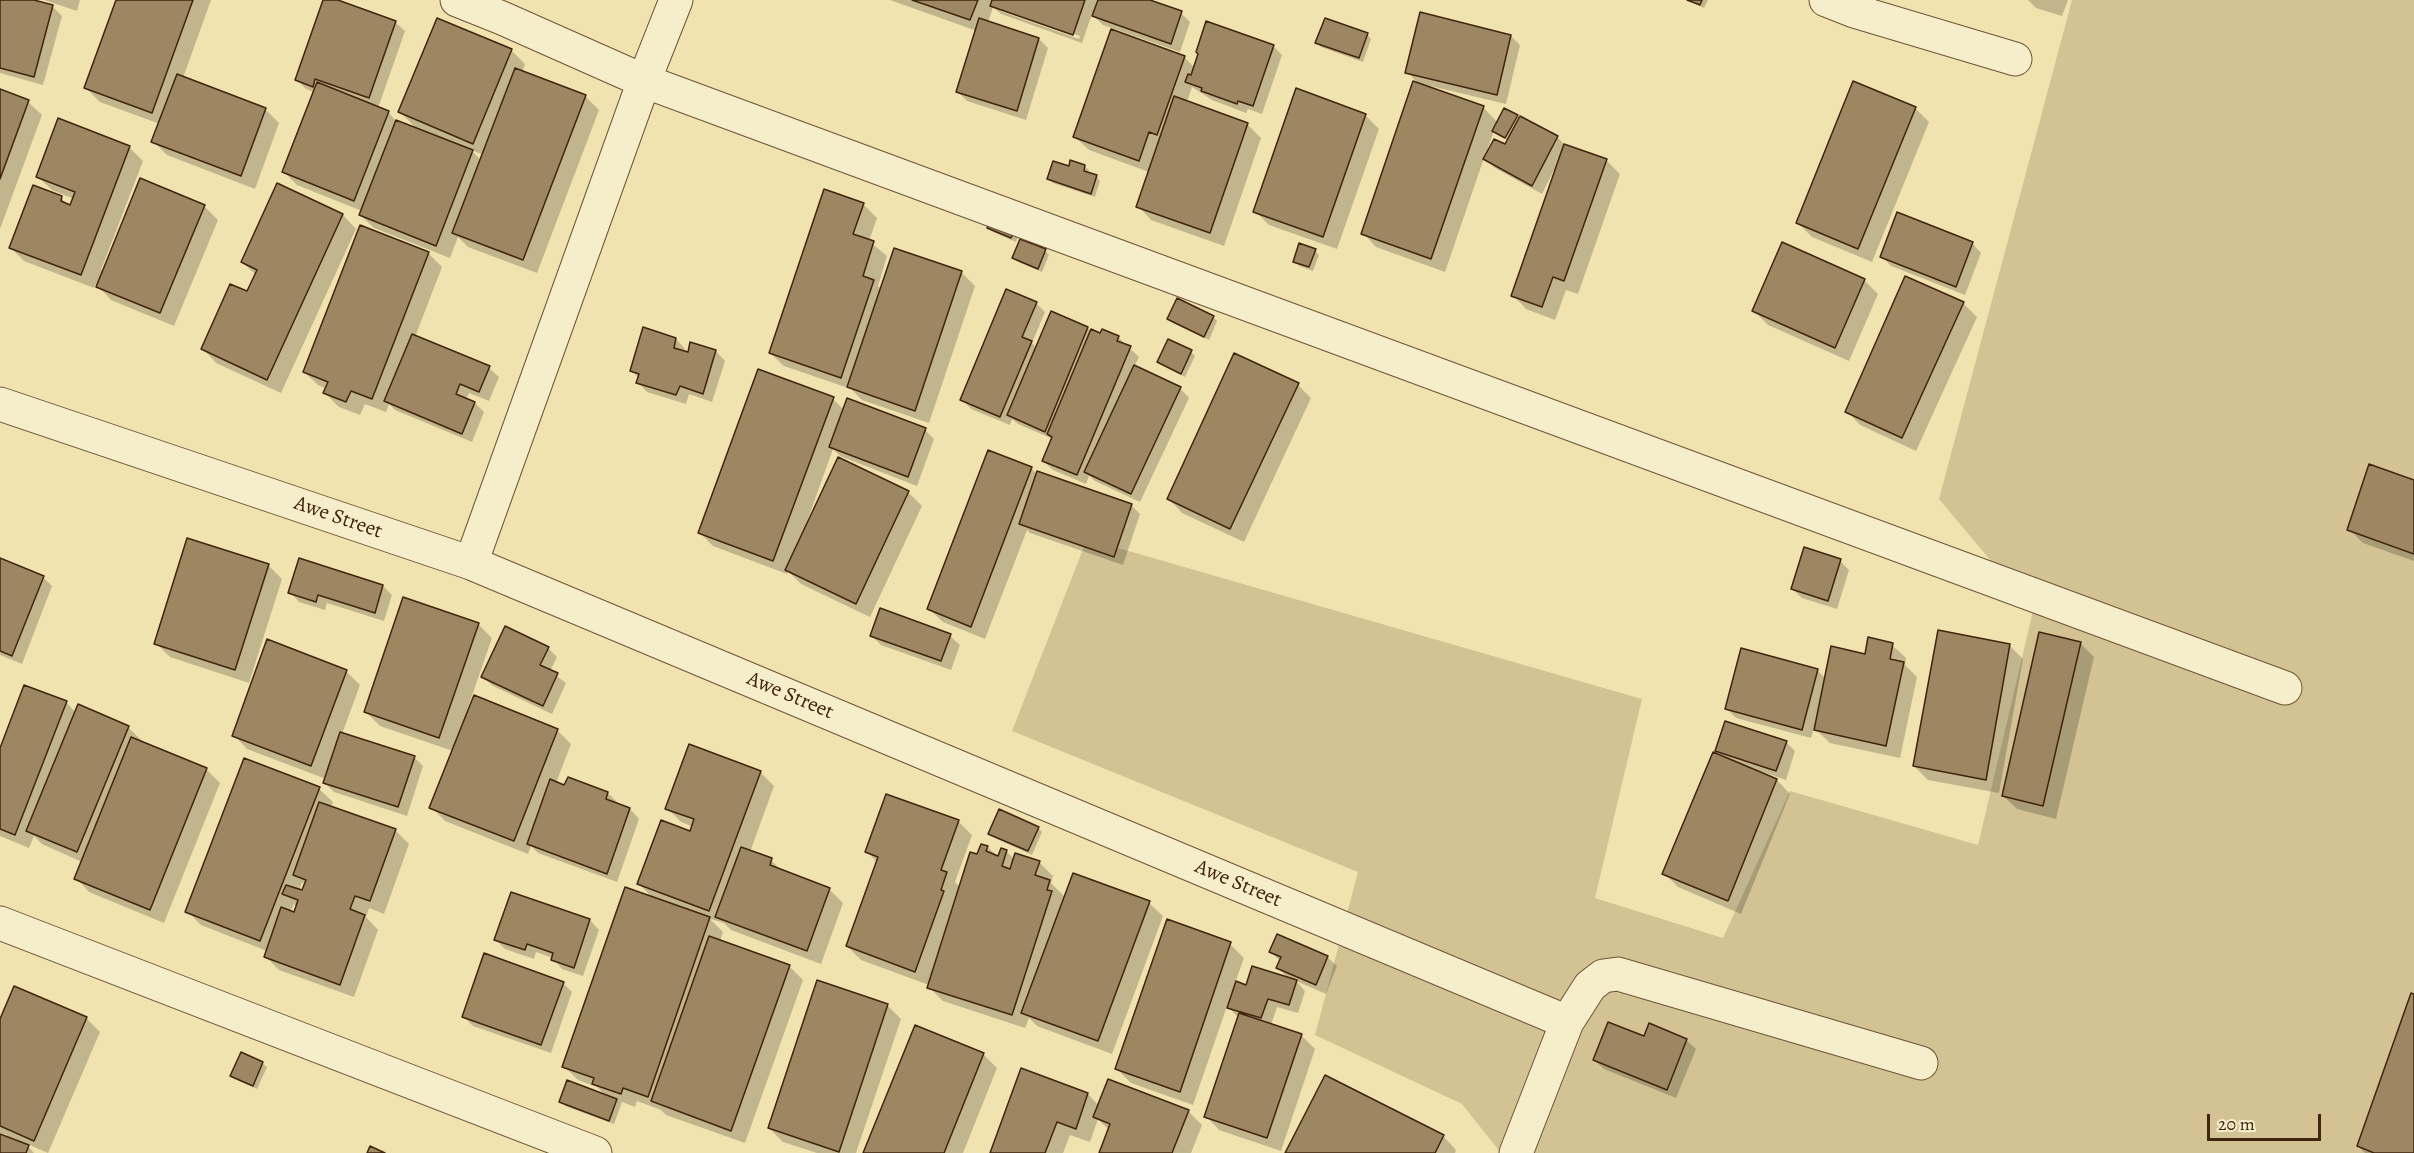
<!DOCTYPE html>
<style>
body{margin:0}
#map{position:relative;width:2414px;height:1153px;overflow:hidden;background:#f1e3af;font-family:Alegreya,serif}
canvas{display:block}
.scale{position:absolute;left:2207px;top:1114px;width:114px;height:27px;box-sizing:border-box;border:3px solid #41240e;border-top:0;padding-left:8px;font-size:18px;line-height:21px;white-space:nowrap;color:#41240e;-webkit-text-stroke:4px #f6edcb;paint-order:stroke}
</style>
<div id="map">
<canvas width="2414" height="1153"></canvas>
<div class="scale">20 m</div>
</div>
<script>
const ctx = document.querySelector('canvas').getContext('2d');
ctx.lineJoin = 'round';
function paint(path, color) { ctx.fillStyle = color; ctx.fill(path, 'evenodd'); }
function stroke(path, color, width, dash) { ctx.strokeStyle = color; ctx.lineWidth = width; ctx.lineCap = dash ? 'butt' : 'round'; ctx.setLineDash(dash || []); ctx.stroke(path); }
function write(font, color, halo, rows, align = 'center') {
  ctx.font = font + ' Alegreya,serif'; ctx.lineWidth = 4.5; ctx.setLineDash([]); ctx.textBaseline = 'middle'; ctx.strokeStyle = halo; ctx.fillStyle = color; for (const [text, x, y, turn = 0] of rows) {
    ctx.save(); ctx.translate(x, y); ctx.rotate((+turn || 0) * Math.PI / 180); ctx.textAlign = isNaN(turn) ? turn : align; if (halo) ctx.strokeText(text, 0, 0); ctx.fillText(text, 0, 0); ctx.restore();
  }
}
const green = new Path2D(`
 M2072 0H2414V1153H1501L1462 1104 1315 1035 1358 872 1012 731 1087 539 1642 699 1595 898 1723 938 1790 791 1978 845 2033 611 1939 499Z`);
const shadow = new Path2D(`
 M0 0H28L53 7 62 16 43 85 0 73Z
 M44 0H80L77 11Z
 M117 0H211L183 78 265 109 279 123 255 189 167 155 153 141 160 124 100 102 86 88Z
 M324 0H333L395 22 405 31 378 108 388 112 397 122 418 130 400 112 511 50 525 64 522 72 585 96 599 110 537 273 468 247 458 237 450 258 374 228 360 215 362 211 297 185 283 171 314 92 306 89 297 80ZM471 150 484 155 482 161Z
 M890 0H1146L1181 13 1190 22 1180 52 1103 25 1092 14 1082 43 1001 14 993 7 988 23 1039 39 1048 48 1026 120 967 101 957 91 977 31ZM1000 8 1080 36 1079 39 1000 11Z
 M1687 0H1708L1704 8Z
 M2028 0H2068L2062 16 2036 8Z
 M1367 34 1371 39 1363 62 1321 47 1317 43Z
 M1511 36 1520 45 1506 104 1418 83 1407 72Z
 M1273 46 1282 55 1262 114 1248 109 1246 113 1212 100 1192 87 1187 102 1247 124 1261 138 1224 246 1151 220 1138 206 1149 172 1089 150 1075 137 1184 57 1195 68Z
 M0 91 28 102 42 115 0 229Z
 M1483 107 1498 123 1517 116 1557 137 1566 146 1606 160 1620 174 1578 294 1566 290 1555 320 1526 309 1513 295 1556 171 1554 170 1542 194 1495 168 1484 158 1445 272 1376 247 1363 233ZM1494 131 1508 141 1506 146 1485 156Z
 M1915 108 1929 122 1872 262 1812 237 1798 223Z
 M1365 115 1379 129 1337 249 1269 225 1255 211Z
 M129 147 143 161 101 270 104 271 204 206 218 220 174 326 111 300 96 284 94 288 24 261 10 247 61 198 71 207 74 199 52 190 38 177Z
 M1084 166 1089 170 1088 174 1096 176 1100 181 1095 197 1053 183 1049 179 1070 168Z
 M277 185 343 215 356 229 281 393 216 363 203 349 247 293 256 275 242 262Z
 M863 204 877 218 869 241 887 256 878 286 881 289 895 249 962 273 975 286 929 423 862 400 851 389 784 366 770 353Z
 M989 227 1019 234 1016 242 993 232Z
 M1972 243 1981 253 1965 295 1891 266 1881 256Z
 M1783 244 1864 280 1878 294 1849 361 1768 325 1754 311Z
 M1045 251 1049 255 1042 272 1018 262 1014 258Z
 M1315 251 1319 255 1313 271 1299 266 1295 261Z
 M428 253 442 267 415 337 489 368 499 377 489 401 469 393 466 400 475 403 484 412 472 442 395 410 389 404 386 412 365 404 360 415 339 407 325 393 327 389 318 385 304 372Z
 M1036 303 1045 312 1032 343 1037 348 1052 313 1088 328 1091 332 1118 337 1139 357 1134 367 1180 388 1189 398 1140 502 1095 481 1089 476 1086 484 1053 470 1043 461 1053 439 1018 424 1012 419 1010 425 971 409 962 399Z
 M1963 303 1977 317 1916 451 1860 425 1847 411Z
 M1213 317 1217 321 1209 340 1173 323 1169 319Z
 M676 339 685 349 684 353 716 351 725 361 712 402 689 394 686 404 647 392 638 382 639 378 631 370Z
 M1191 352 1195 356 1185 377 1159 362Z
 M1298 385 1311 398 1244 542 1182 513 1169 499Z
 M833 399 844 410 925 430 934 439 917 486 840 456 833 449 805 527 908 492 922 506 870 617 801 584 788 571 787 574 713 546 699 532Z
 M1031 468 1037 474 1131 505 1140 514 1123 565 1030 533 1027 530 985 639 943 622 929 609Z
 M2414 481V561L2363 543 2349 529Z
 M0 560 43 577 52 586 22 664 0 655Z
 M300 560 383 586 392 595 384 621 327 603 325 610 299 602 290 592Z
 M1840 561 1849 570 1837 609 1802 598 1792 589Z
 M268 565 282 579 249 683 170 657 156 643Z
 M478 624 492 638 467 710 557 730 571 744 556 783 608 793 617 802 616 805 630 809 639 819 617 882 538 853 531 846 528 854 445 821 431 807 453 751 380 726 366 712Z
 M872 636H950L960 645 951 670 881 645Z
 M2080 643 2094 657 2056 819 2017 809 2003 796Z
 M1892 645 1906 658 1905 665 1917 677 1900 758 1830 743 1814 728 1811 738 1736 718 1727 709 1817 670 1826 679 1866 655Z
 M2009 645 2023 659 1999 793 1928 780 1914 766Z
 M548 648 557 657 550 671 566 683 552 714 493 686 483 677Z
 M346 671 360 685 342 734 414 757 423 766 407 816 334 792 325 783 326 779 247 749 234 735Z
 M66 702 76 713 128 727 142 741 141 743 207 770 220 783 164 923 89 892 76 878 82 862 42 844 34 836 29 848 0 836V752Z
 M1786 742 1795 751 1786 780 1763 772 1762 774 1777 780 1790 794 1741 914 1678 887 1664 873 1725 759 1717 751Z
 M760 772 774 786 750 852 771 860 783 872 830 890 843 903 821 964 731 930 724 923 710 919 723 932 720 941 789 966 803 980 745 1143 666 1115 661 1110 637 1101 635 1107 622 1102 614 1124 565 1106 561 1101 606 1096 597 1087 578 1080 564 1066 654 899 639 884 691 833 694 827 681 822 667 808Z
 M319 789 333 802 331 807 395 830 409 844 384 914 369 908 366 917 378 930 354 997 279 970 266 957 267 951 201 925 187 911ZM302 882 305 885 303 892 299 891ZM294 904 297 907 295 913 290 912Z
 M958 821 972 835 955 882 961 888 978 856 987 847 999 857 1006 851 1015 860 1039 862 1053 876 1051 883 1065 897 1149 903 1163 916 1112 1054 1037 1026 1029 1018 1025 1028 943 1001 929 987V985L861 960 847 946 878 863 867 852Z
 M1038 828 1042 832 1032 855 995 838 990 833Z
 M590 920 599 930 583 976 562 969 553 958 536 952 534 959 505 949 496 940Z
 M1230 944 1244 958 1235 983 1247 987 1289 979 1278 968 1280 961 1271 952 1327 957 1337 966 1326 994 1296 981 1305 991 1298 1013 1277 1007 1271 1025 1301 1035 1315 1049 1281 1151 1219 1130 1206 1116 1239 1018 1227 1006 1193 1105 1131 1083 1117 1069Z
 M563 983 572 992 551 1053 473 1026 464 1017Z
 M2414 995V1153H2365L2358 1146Z
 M887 1005 901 1019 856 1153H817L783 1142 769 1128Z
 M86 1018 100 1032 48 1153 25 1143 34 1153H0V1136L6 1138 7 1135 0 1133V1023Z
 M1644 1038 1686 1040 1696 1049 1676 1098 1604 1069 1594 1060Z
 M983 1054 997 1068 963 1153H865Z
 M262 1063 267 1067 257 1089 237 1080 232 1075Z
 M1022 1070 1088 1094 1099 1106 1188 1111 1202 1125 1191 1153H1100L1109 1130 1098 1119 1090 1142 1070 1135 1063 1153H992Z
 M1443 1136 1456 1150 1455 1153H1287Z`);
const building = new Path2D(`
 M0 0H34L53 5 34 77 0 68Z
 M116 0H193L152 113 84 88Z
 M323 0H338L396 21 369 98 315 79 313 87 295 80Z
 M912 0H978L970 20Z
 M992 0H1085L1073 35 990 6Z
 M1098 0H1150L1182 11 1171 44 1092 16Z
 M1687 0H1702L1700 5Z
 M1420 12 1511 35 1497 95 1405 73Z
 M437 18 512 49 473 144 398 112Z
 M979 18 1039 38 1017 111 956 92Z
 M1325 18 1368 33 1359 58 1315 43Z
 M1206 21 1274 45 1253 106 1238 101 1237 104 1201 91 1202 88 1185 82 1188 74 1191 75 1198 54 1196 52Z
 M1111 29 1185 56 1157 135 1149 132 1139 161 1073 137Z
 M515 68 586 95 523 260 452 233Z
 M177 74 266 108 241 176 151 142Z
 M1413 81 1484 106 1431 259 1361 234Z
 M1853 81 1916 107 1858 249 1796 223Z
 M317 82 389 111 354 201 282 172Z
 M1296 88 1366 114 1323 237 1253 212Z
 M0 89 29 100 0 179Z
 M1174 96 1248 123 1210 233 1136 207Z
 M1504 108 1518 115 1505 138 1492 131Z
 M1520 116 1558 136 1532 186 1483 159 1494 139 1505 144Z
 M58 118 130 146 81 275 9 248 33 185 62 196 61 201 70 205 75 192 36 177Z
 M396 120 473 150 436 246 359 215Z
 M1564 144 1607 159 1564 281 1553 277 1542 307 1511 296Z
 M1070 160 1085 165 1084 171 1097 175 1091 194 1047 179 1053 161 1069 166Z
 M140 178 205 205 160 313 96 287Z
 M277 183 343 214 267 380 201 349 230 284 247 291 257 270 241 262Z
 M824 189 864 203 853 234 874 241 863 276 874 280 841 378 769 353Z
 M1897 212 1973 242 1956 287 1880 257Z
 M991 218 1015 229 1011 238 987 228Z
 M360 225 429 252 372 399 351 391 346 402 323 393 328 382 303 372Z
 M1020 239 1046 249 1038 269 1012 258Z
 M1782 242 1865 279 1835 348 1752 311Z
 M1299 243 1316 249 1309 267 1293 262Z
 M894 248 962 271 915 411 847 387Z
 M1905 276 1964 302 1902 438 1845 412Z
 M1006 289 1037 302 1022 337 1032 341 1000 417 960 400Z
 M1177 298 1214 316 1204 337 1167 319Z
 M1051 311 1088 327 1045 432 1007 415Z
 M643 327 676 338 674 348 688 352 690 342 716 350 703 394 680 386 676 395 636 383 639 374 630 371Z
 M1091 329 1100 333 1102 329 1119 336 1117 341 1131 346 1077 475 1042 461 1052 437 1047 434Z
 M412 334 490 366 479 392 460 384 456 394 475 402 462 434 384 401Z
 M1168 339 1192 350 1181 374 1157 362Z
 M1234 353 1299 383 1230 529 1167 499Z
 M1134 365 1181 387 1131 494 1084 472Z
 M758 369 834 397 773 561 698 533Z
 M847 398 926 428 908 477 829 447Z
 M988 450 1032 467 971 627 927 609Z
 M838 457 909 491 856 604 785 570Z
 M2369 464 2414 480V554L2347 530Z
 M1037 471 1132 504 1114 557 1019 524Z
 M187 538 269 564 235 670 154 644Z
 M1804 547 1841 559 1828 601 1791 589Z
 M0 558 44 576 12 656 0 651Z
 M299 558 383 585 375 613 318 595 316 602 288 593Z
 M403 597 479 623 439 738 364 712Z
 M880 608 951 634 941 661 870 636Z
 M505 626 549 647 540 665 558 673 543 706 481 677Z
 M1938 630 2010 644 1986 780 1913 766Z
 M2039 632 2081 642 2043 806 2002 796Z
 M1868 637 1893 643 1890 659 1904 662 1886 746 1814 730 1831 646 1865 654Z
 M267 639 347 670 311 766 232 736Z
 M1741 648 1818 669 1802 730 1725 709Z
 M24 685 67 701 15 835 0 829V748Z
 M474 695 558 729 514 841 429 808Z
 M78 704 129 726 77 852 26 831Z
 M1725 721 1787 741 1776 771 1715 751Z
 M340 732 415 756 398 807 323 783Z
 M131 737 207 768 150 910 74 879Z
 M689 744 761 771 709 911 637 884 661 820 690 831 694 819 665 809Z
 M1713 752 1777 779 1728 901 1662 874Z
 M244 758 320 787 260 941 185 912Z
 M568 777 608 792 606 799 630 808 607 874 527 844 550 779 564 785Z
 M886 794 959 820 941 870 947 872 941 890 944 891 915 972 846 946 878 857 865 852Z
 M319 802 396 829 370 901 355 896 350 909 365 915 340 985 264 957 281 907 294 912 298 900 282 894 286 885 302 890 306 880 293 875Z
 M999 809 1039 827 1028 851 988 834Z
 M981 844 988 846 986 851 998 856 1001 848 1007 850 1002 866 1010 869 1015 853 1040 861 1035 875 1050 880 1047 890 1052 891 1012 1015 927 988 970 852 977 854Z
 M741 847 772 858 770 865 830 888 807 951 715 917Z
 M1073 873 1150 901 1098 1041 1021 1013Z
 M625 887 710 917 648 1097 623 1088 621 1094 592 1084 594 1078 562 1067Z
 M511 892 590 919 574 968 551 960 553 953 527 944 525 950 494 940Z
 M1167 919 1231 942 1180 1092 1115 1069Z
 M1277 934 1328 956 1316 985 1276 968 1281 957 1269 952Z
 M709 936 790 965 731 1131 651 1101Z
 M484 953 564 982 541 1045 462 1017Z
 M1252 966 1297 980 1289 1005 1268 999 1261 1018 1227 1008 1236 981 1246 985Z
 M817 980 888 1004 839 1152 768 1128Z
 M14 986 87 1017 34 1141 0 1126V1019Z
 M2411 993 2414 994V1153H2374L2357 1146Z
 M1239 1013 1302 1034 1267 1138 1204 1117Z
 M1608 1022 1644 1036 1649 1023 1687 1039 1667 1090 1593 1060Z
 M915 1025 984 1053 944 1153H863Z
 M241 1052 263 1062 253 1086 230 1076Z
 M1021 1068 1088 1093 1076 1129 1057 1122 1045 1153H990Z
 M1325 1075 1444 1135 1435 1153H1285Z
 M1108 1079 1189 1110 1172 1153H1099L1110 1124 1093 1117Z
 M567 1080 617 1099 609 1121 559 1102Z
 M0 1134 29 1145 26 1153H0Z
 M370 1146 385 1153H367Z`);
const minor = new Path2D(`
 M457 0 502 18 644 81 2285 688
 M1826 0 1854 11
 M1855 0 1854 11 2015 59
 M0 404 471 563 1567 1022
 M471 563 644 81 676 0
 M0 923 595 1153
 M1516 1153 1567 1022 1590 986 1603 976 1618 974 1921 1063`);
const streetNames = [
 ["Awe Street",338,518,19],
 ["Awe Street",790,696,23],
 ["Awe Street",1238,884,23]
];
paint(green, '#d3c394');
paint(shadow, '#0003');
paint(building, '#9d8762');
stroke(building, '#41240e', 1.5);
stroke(minor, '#6d5436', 35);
stroke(minor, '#f6edcb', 33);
write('21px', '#41240e', '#f6edcb', streetNames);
</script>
